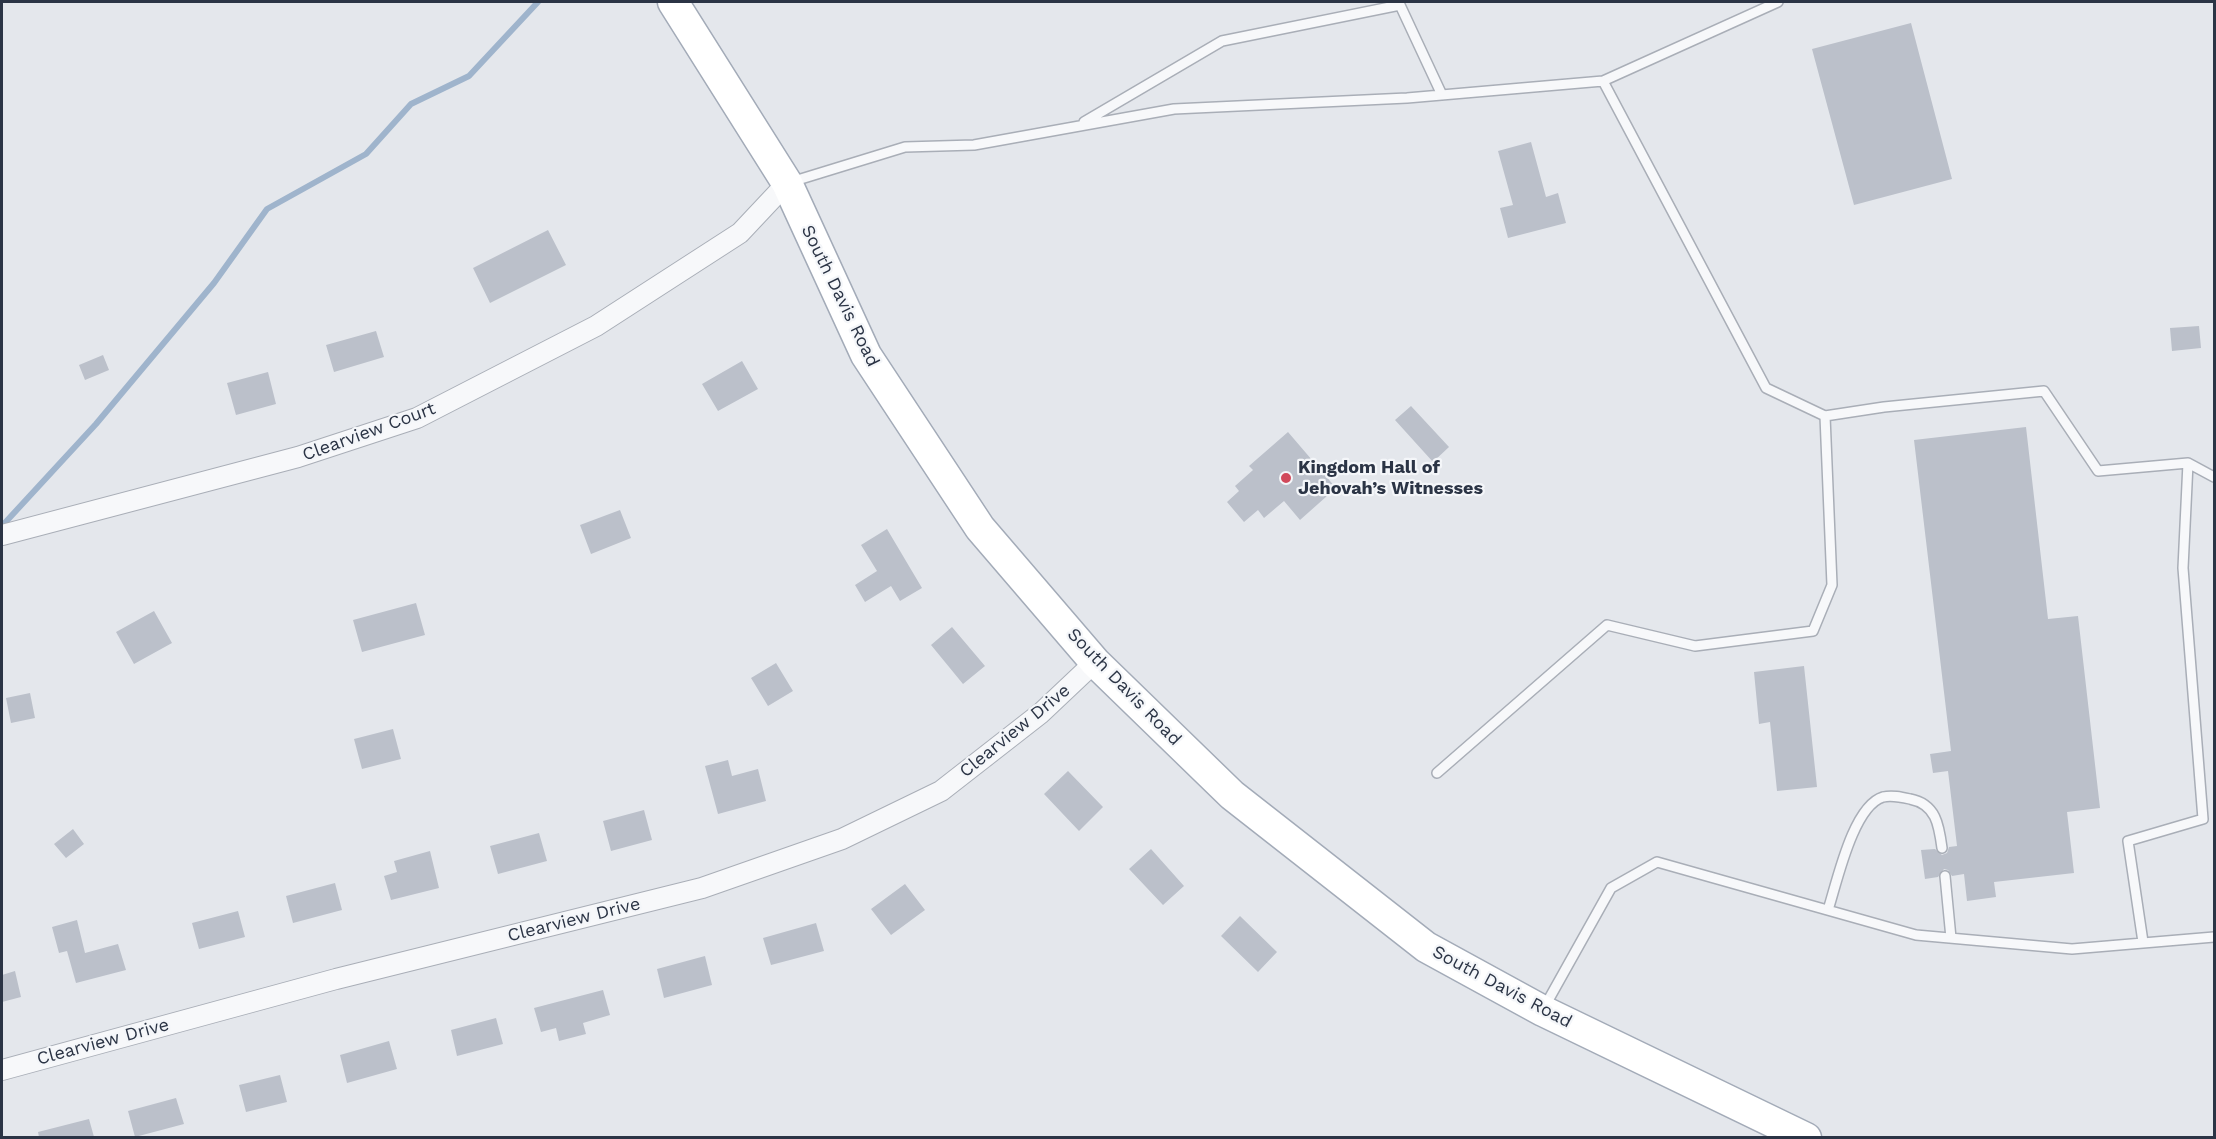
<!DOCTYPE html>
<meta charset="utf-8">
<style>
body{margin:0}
#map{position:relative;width:2216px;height:1139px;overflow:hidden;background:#e4e7ec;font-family:"Work Sans",sans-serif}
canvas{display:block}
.frame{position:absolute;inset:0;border:3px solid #2b3445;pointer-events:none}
</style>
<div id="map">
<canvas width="2216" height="1139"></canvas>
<div class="frame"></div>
</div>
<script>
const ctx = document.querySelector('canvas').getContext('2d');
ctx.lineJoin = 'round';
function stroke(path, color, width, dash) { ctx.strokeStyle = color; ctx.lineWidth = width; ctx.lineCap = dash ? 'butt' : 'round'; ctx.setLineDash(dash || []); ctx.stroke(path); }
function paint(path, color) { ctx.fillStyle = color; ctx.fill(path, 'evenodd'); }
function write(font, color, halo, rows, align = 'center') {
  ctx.font = font + ' "Work Sans",sans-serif'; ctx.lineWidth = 4.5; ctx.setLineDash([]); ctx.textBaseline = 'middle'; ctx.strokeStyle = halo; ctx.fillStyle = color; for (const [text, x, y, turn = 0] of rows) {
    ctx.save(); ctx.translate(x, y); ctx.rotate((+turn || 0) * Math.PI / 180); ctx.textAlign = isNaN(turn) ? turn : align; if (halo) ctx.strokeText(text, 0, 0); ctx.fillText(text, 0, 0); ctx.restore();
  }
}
const stream = new Path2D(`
 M2 526 96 424 214 283 267 209 366 154 411 104 469 76 538 2`);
const building = new Path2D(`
 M1911 23 1952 179 1854 205 1812 49Z
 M1531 142 1546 197 1558 193 1566 223 1508 238 1500 208 1513 205 1498 151Z
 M548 230 566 265 490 303 473 268Z
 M2199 326 2201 348 2172 351 2170 328Z
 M376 331 384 357 334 372 326 345Z
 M103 355 109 370 85 380 79 365Z
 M742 361 758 389 718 411 702 384Z
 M268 372 276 404 236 415 227 383Z
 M1411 406 1449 447 1433 462 1395 420Z
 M2026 427 2048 619 2078 616 2100 808 2067 812 2074 873 1994 882 1996 897 1967 901 1964 874 1952 876 1948 870 1944 869 1938 877 1925 879 1921 850 1935 849 1942 855 1947 853 1949 847 1957 846 1948 771 1933 773 1930 754 1951 751 1914 440Z
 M1288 432 1336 488 1300 520 1284 501 1264 518 1258 510 1244 522 1227 502 1239 491 1235 486 1253 470 1249 466Z
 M620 510 631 538 591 554 580 525Z
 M887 529 922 588 900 601 891 586 865 602 855 585 877 571 861 545Z
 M416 603 425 635 362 652 353 620Z
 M154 611 172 643 134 664 116 632Z
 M952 627 985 666 963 684 931 645Z
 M776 663 793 691 768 706 751 678Z
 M1804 666 1817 787 1777 791 1770 722 1759 724 1754 672Z
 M30 693 35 718 11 723 6 698Z
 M393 729 401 759 362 769 354 739Z
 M728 760 732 776 758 769 766 801 718 814 705 766Z
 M1068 771 1103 807 1079 831 1044 794Z
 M644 810 652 840 611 851 603 821Z
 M73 829 84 844 66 858 54 844Z
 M539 833 547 861 498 874 490 846Z
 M1151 849 1184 886 1163 905 1129 869Z
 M430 851 439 888 391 900 384 876 397 872 394 861Z
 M335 883 342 910 293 923 286 896Z
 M905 884 925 910 891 935 871 909Z
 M238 911 245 937 199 949 192 923Z
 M1240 916 1277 952 1258 972 1221 936Z
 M77 920 85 953 118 944 126 970 76 983 67 951 59 953 52 927Z
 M816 923 824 951 771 965 763 938Z
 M705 956 712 985 664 998 657 969Z
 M15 971 21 997 2 1002V975Z
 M603 990 610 1015 583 1023 586 1034 559 1041 556 1028 541 1032 534 1008Z
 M496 1018 503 1044 457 1056 451 1030Z
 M389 1041 397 1069 347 1083 340 1055Z
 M280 1075 287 1102 246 1112 239 1085Z
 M176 1098 184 1124 135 1137 128 1111Z
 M89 1119 94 1137H39L38 1132Z`);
const service = new Path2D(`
 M1603 81 1766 388 1825 416 1884 407 2044 391 2098 471 2188 463 2214 477
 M1084 122 1222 41 1400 5 1442 95
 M791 182 905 147 974 145 1174 109 1407 98 1603 81 1778 2
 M1437 773 1607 625 1695 646 1813 631 1832 585 1825 416
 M1945 876 1951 938
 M1828 910C1837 882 1853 806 1883 797 1892 795 1901 797 1910 799 1936 804 1939 825 1942 848
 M2143 942 2128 841 2203 819 2183 568 2188 463
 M1545 1006 1611 888 1657 862 1916 935 2072 949 2214 937`);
const minor = new Path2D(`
 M2 535 298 457 417 418 596 326 740 233 787 183
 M2 1070 336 979 702 888 842 839 941 791 1041 713 1095 662`);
const primary = new Path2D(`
 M673 2 787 183 866 355 980 528 1095 662 1232 795 1426 947 1543 1011 1806 1138`);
const markers = [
 [1286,478,6,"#d1495b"]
];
const streetNames = [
 ["South Davis Road",840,296,64],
 ["Clearview Court",369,432,-20],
 ["South Davis Road",1124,687,46],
 ["Clearview Drive",1015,731,-39],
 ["Clearview Drive",574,920,-14],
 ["South Davis Road",1502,987,28],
 ["Clearview Drive",103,1042,-15]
];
const poiNames = [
 ["Kingdom Hall of",1298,468],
 ["Jehovah’s Witnesses",1298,489]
];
stroke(stream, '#9fb4cc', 6);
paint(building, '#bbc0ca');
stroke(service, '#a9aeb7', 12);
stroke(minor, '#a9aeb7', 22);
stroke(primary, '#a3abb8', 33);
stroke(service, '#f7f8fa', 9);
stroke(minor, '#f7f8fa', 20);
stroke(primary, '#fff', 30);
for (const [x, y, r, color] of markers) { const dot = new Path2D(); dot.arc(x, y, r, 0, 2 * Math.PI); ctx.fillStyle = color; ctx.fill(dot); stroke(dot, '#f4f6f9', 2); }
write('18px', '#2b3445', '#f4f6f9', streetNames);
write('bold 18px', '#2b3445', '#f4f6f9', poiNames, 'left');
</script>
